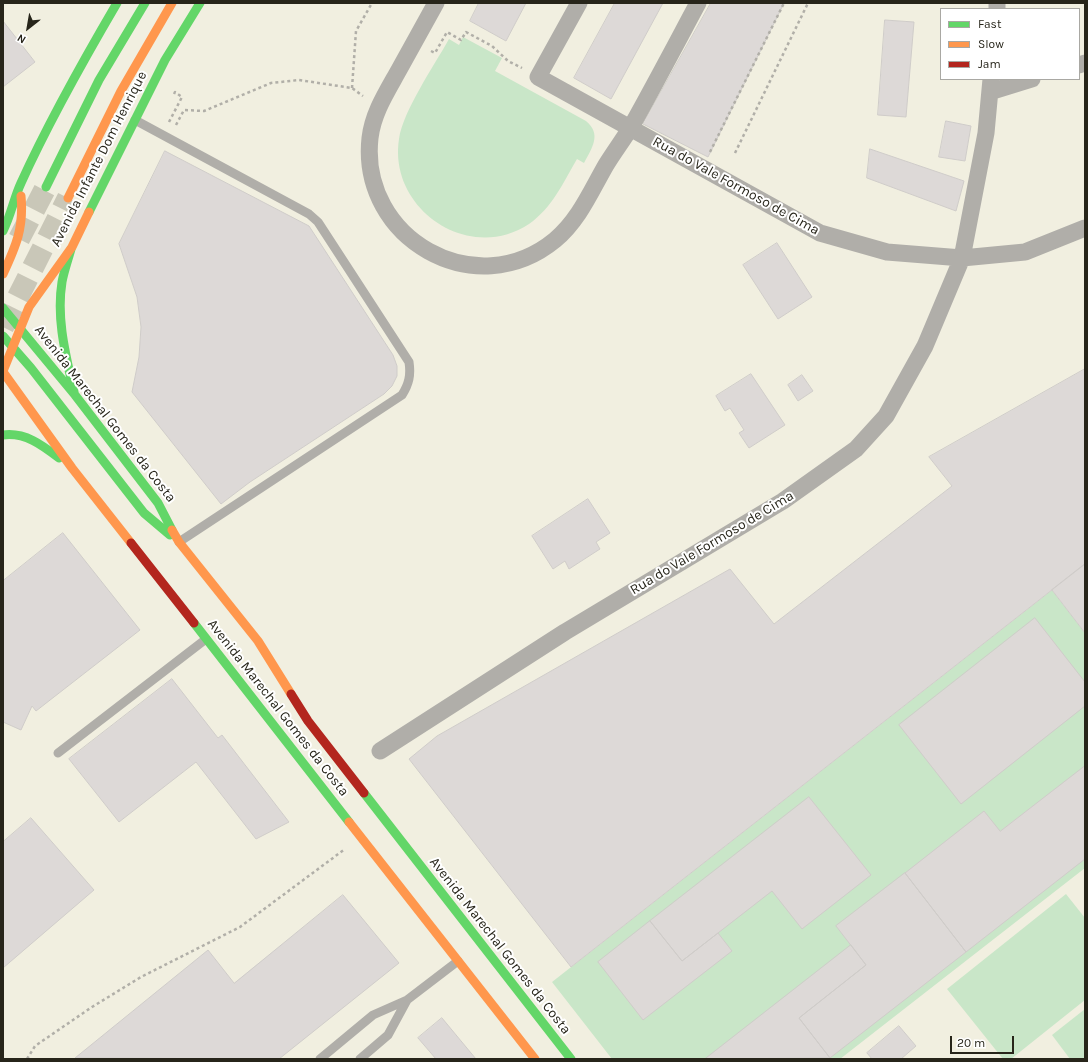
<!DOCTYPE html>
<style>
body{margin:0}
#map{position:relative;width:1088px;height:1062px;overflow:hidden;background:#f1efe0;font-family:Karla,sans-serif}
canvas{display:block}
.frame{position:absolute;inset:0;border:4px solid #27251a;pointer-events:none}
.legend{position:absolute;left:940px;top:8px;width:140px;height:72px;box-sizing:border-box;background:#fff;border:1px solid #a9a8a3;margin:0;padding:5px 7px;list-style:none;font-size:12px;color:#27251a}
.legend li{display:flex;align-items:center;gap:8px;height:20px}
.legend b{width:20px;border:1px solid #a9a8a3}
.north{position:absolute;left:8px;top:8px;width:40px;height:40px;-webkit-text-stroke:3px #fff;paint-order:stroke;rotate:211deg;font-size:11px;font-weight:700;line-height:16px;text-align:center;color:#27251a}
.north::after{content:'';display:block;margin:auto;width:14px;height:18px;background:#27251a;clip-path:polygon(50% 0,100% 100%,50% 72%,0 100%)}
.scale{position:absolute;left:950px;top:1036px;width:64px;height:18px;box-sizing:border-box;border:2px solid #27251a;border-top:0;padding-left:5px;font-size:12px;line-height:14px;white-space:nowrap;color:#27251a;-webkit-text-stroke:3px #fff;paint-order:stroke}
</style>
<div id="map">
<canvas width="1088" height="1062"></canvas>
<div class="frame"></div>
<ul class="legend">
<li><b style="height:5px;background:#63d668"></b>Fast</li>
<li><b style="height:5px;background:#ff974d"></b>Slow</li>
<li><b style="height:5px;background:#b3261e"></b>Jam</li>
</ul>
<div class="north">N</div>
<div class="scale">20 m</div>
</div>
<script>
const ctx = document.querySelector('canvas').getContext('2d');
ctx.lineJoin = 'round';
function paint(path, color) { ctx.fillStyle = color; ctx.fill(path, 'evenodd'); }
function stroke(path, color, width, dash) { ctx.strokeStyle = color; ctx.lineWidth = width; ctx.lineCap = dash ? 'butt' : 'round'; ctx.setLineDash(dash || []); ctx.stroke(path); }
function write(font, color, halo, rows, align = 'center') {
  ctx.font = font + ' Karla,sans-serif'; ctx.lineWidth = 4; ctx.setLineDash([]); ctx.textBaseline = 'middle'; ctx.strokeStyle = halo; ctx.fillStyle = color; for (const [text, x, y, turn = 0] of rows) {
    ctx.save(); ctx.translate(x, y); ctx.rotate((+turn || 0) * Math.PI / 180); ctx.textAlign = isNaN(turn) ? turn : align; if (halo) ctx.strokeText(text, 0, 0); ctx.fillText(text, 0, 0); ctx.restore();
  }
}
const green = new Path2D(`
 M463 37 502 58 495 71 586 121C602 134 592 148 584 163L577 159C563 183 552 208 529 224 469 264 388 209 399 139 403 111 434 66 449 39L459 45Z
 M1052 590 1085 633V868L840 1059H612L552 982Z
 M1066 894 1085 918V1000L1011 1059H1003L947 989Z
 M1085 1009V1059H1070L1052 1035Z`);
const building = new Path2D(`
 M479 3H526L506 41 470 21Z
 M615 3H663L611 99 574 78Z
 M711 3H784L708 157 643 124Z
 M885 20 914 22 906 117 878 115Z
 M3 21 35 62 3 87Z
 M946 121 971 126 965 161 939 157Z
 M870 149 964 181 956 211 867 178Z
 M165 151 309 226 393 355 397 366V376L392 386 384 394 250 482 221 504 132 392 139 357 141 327 137 297 119 244Z
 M777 243 812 297 778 319 743 265Z
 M1085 369V564L571 967 409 759 437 736 730 569 774 624 952 486 929 457Z
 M751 374 785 425 749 448 739 433 744 430 730 408 725 411 716 396Z
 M802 375 813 391 798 401 788 385Z
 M588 499 610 533 596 542 600 549 569 569 565 561 553 569 532 536Z
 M63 533 140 630 36 711 32 706 21 730 3 722V581Z
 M1085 564V633L1052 590Z
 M1035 618 1085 682V706L961 804 899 725Z
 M172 679 218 738 222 735 289 822 256 839 196 762 119 822 69 759Z
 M1085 766V859L966 952 905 873 984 811 1000 831Z
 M809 797 871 875 802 929 772 891 682 961 650 921Z
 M31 818 94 890 3 968V842Z
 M905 873 966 952 830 1058 799 1018 866 965 836 926Z
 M343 895 399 963 279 1059 75 1058 208 950 234 983Z
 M650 921 682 961 718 933 732 951 643 1020 598 962Z
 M851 945 866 965 799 1018 830 1058 705 1059Z
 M442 1018 476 1059H436L418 1038Z
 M899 1026 916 1046 901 1059H872L867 1053Z`);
const highwayTunnel = new Path2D(`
 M19 239 46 187
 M3 327 68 198`);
const path = new Path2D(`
 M431 51 435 53 447 32 461 40 466 32 492 46 508 61 522 68
 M352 88 356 31 372 3
 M169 122 182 97 175 92 174 94
 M176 125 184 110 204 111 271 83 299 80 352 88 363 96
 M710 152 784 3
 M735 153 808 3
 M27 1059 35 1046 92 1007 141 977 240 927 345 849`);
const lane = new Path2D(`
 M135 120 309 214 318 222 409 362C411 375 409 384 402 395L179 542
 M58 753 206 639
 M320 1059 373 1015 407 1000 458 961
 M360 1059 388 1035 407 1000`);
const street = new Path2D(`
 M436 3C424 25 412 46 400 68 388 90 373 112 370 138 359 239 476 305 555 240 579 220 591 191 606 165 614 152 623 140 631 127 654 86 676 44 698 3
 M579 3 538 77 820 233 887 252 962 258 1025 252 1085 228
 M997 9V3
 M1079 65 1085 63
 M990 92 1032 79
 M380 751 565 632 783 501 856 449 886 416 925 346 962 258 986 133 991 79`);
const fast = new Path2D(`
 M46 187 99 80 145 3
 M89 212 165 60 200 3
 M3 231C11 215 14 198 21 183 49 121 83 61 117 3
 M71 249C68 260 64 271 62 282 56 319 66 356 74 392
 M3 308 75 395 158 503 172 530
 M3 336 31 368 144 513 170 535
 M3 435C25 432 42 445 59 458
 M194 623 349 822
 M364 793 571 1059`);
const slow = new Path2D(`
 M68 198 121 91 172 3
 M3 274C16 246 24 228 21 196
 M3 371 29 307 72 247 89 212
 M3 372 72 468 131 543
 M172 530 179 542 258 641 291 694
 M349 822 535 1059`);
const jam = new Path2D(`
 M131 543 194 623
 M291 694 308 721 364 793`);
const streetNames = [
 ["Avenida Infante Dom Henrique",99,159,-63],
 ["Rua do Vale Formoso de Cima",736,186,29],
 ["Avenida Marechal Gomes da Costa",105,414,52],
 ["Rua do Vale Formoso de Cima",712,543,-31],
 ["Avenida Marechal Gomes da Costa",278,708,52],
 ["Avenida Marechal Gomes da Costa",500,946,52]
];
paint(green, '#c9e6c8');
paint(building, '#ddd9d7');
stroke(building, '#cfccc9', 1);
stroke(highwayTunnel, '#c9c7b8', 22, [22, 11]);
stroke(path, '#b1afa8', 2.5, [3, 3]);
stroke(lane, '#b0aea9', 9);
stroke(street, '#b0aea9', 17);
stroke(fast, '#63d668', 9);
stroke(slow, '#ff974d', 9);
stroke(jam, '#b3261e', 9);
write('14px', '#27251a', '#fff', streetNames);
</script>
